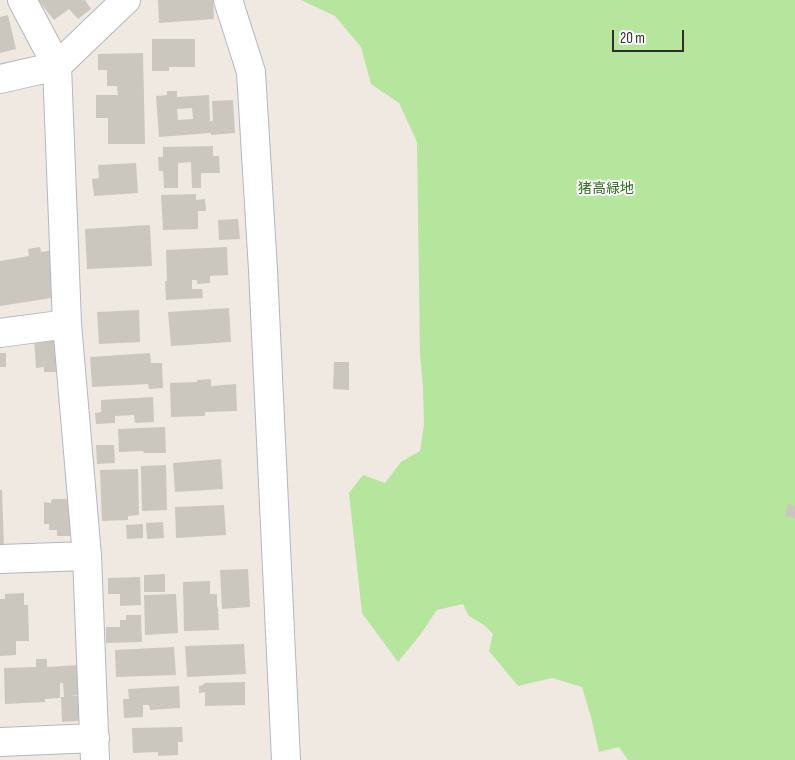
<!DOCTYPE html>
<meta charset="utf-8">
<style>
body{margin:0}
#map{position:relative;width:795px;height:760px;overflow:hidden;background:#efe9e1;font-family:"Sofia Sans Condensed",sans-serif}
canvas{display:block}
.scale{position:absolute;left:612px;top:30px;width:72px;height:22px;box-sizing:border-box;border:2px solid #2e2e2e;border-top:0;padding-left:6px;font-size:15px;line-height:18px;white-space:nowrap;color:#2e2e2e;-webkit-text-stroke:4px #fff;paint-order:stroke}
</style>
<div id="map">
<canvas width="795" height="760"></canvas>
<div class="scale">20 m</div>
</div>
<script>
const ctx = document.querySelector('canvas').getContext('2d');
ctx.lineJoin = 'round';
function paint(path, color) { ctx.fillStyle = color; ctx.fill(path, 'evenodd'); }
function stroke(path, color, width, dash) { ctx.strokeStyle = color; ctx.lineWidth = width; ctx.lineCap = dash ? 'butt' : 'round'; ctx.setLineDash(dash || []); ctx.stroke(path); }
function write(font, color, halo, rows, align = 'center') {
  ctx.font = font + ' "Sofia Sans Condensed","Noto Sans JP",sans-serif'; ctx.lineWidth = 4; ctx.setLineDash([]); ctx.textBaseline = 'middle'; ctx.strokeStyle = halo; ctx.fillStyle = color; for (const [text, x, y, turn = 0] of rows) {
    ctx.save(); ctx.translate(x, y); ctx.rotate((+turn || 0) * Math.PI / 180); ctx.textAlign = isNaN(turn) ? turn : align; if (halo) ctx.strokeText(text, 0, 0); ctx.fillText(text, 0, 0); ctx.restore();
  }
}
const green = new Path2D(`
 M301 0H795V760H628L619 747 599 752 591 717 582 687 552 678 518 686 489 651 493 634 484 625 469 616 463 604 437 610 420 635 398 662 362 613 349 493 363 475 385 483 401 462 420 451 424 424 423 387 420 355 417 142 399 103 371 84 361 47 335 16Z`);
const building = new Path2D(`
 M38 0H85L91 9 78 19 69 9 54 20Z
 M158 0H213L214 19 159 23Z
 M8 15 16 49 0 53V17Z
 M152 39H195V67H169V71H152Z
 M143 53 145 144H108V118H96V95H118L117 86H107V70H98V54Z
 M167 91H177V97L209 95 210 121H213L212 101 233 100 235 133 211 135V133L159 137 156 96 167 95ZM192 108 193 119 178 120 177 109Z
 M213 146V156H219L220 173H201V188H192L191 162 178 163V188H164L163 171H159L158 157H163V147Z
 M136 163 138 193 94 196 92 179 99 178 98 165Z
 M196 194V200L205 199 206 211H198V229L163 230 161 195Z
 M238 219 240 239 219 240 218 220Z
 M150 225 152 266 87 269 85 229Z
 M40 247 41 252 55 250 58 297 0 306V261L29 256 28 249Z
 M227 247 228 275 210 276V283L197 284V280H192V289H202L203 298 166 300 165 281H167L166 250Z
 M229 308 231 342 171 346 168 312Z
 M139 310 140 342 99 344 97 312Z
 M60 336 61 372H44V367L36 368 34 337Z
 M0 353H6V367H0Z
 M150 353 151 363H162L163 388 149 389 148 384 92 387 90 357Z
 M334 362H349V390L333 389Z
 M211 379V386L236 384 237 411 205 412V416L171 417 170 383 197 382V380Z
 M153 397 154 422 135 423 134 415 115 416V423L96 424 95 413 101 412V400Z
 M165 427 166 453H144L143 451 119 452 118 429Z
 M96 445H114L115 463 97 464Z
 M221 459 223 489 175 492 173 463Z
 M166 465 167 510 142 511 141 466Z
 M138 469 139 515 128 516V520L102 521 100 470Z
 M0 490H2L4 548 0 549Z
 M52 499H70L71 536H57V530H49V524H44V502L51 503Z
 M788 504 795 506V518L785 516Z
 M224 505 226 535 176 538 175 507Z
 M163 522 164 538 147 539 146 523Z
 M143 524V538L127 539 126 525Z
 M248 569 250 607 222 609 220 570Z
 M165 574V592H144V575Z
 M140 577 141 605 120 606V594H108V578Z
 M210 581V594H217V607H218L219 630 184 631 183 582Z
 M24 593V605H28L29 641H16V655L0 656V599H5V594Z
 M176 594 178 633 145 635 144 595Z
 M126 615H141L142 642 106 643V627H120V620H126Z
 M244 644 246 674 187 677 185 646Z
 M174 647 176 675 116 677 115 650Z
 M36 659H47V667L79 665 80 695 70 696H78L79 721 62 722 61 697H64L63 683H60V698L45 699V702L5 704 4 668 36 667Z
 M245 682V705L205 706V692L199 693V686L204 685V683Z
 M179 686 180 708 150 710 149 705H143V717L124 718 123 699H129L128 689Z
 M182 727 183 742H178V755L158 756V752L133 753 132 728Z`);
const minor = new Path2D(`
 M22 0 57 66 67 324 87 556 95 760
 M0 79 57 66 126 0
 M0 333 67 324
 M0 559 87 556
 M0 742 95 738`);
const tertiary = new Path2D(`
 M228 0 251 72 263 270 286 760`);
const parkNames = [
 ["猪高緑地",606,189]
];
paint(green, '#b6e59e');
paint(building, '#cbc7bf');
stroke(minor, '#b4b7c1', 30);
stroke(tertiary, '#b4b7c1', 30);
stroke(minor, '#fff', 28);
stroke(tertiary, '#fff', 28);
write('14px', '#2c6e1b', '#fff', parkNames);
</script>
